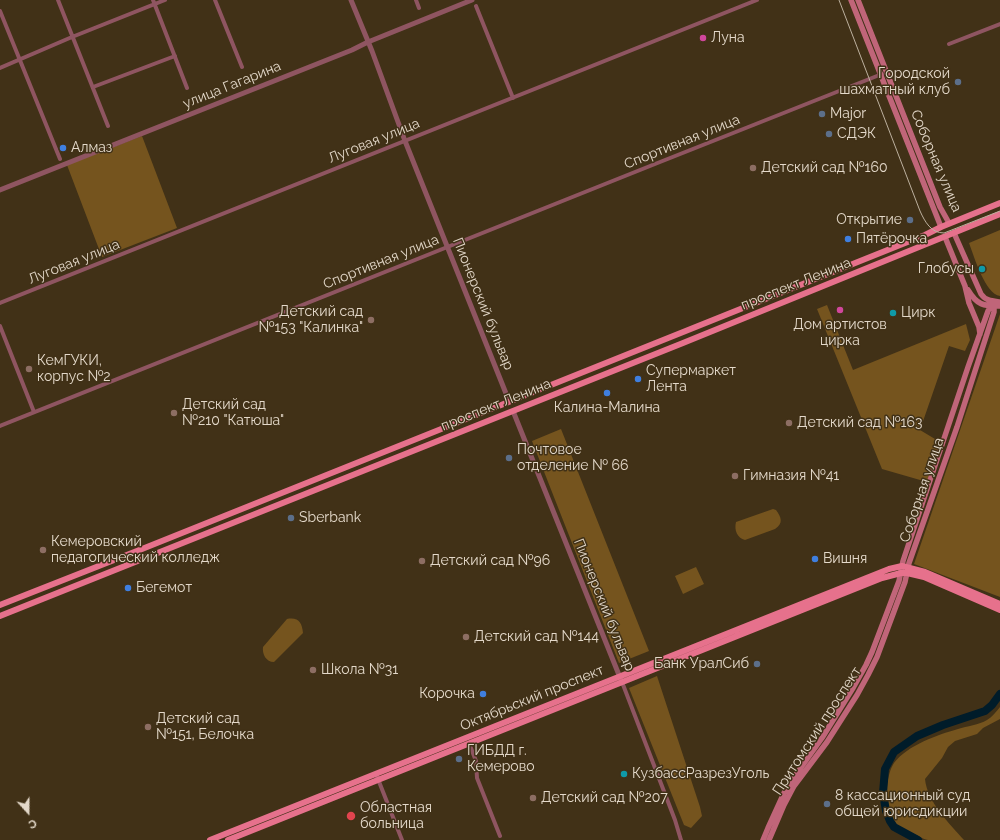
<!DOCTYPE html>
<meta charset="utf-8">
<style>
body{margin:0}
#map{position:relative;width:1000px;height:840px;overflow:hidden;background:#413117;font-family:Raleway,sans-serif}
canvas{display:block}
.north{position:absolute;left:8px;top:792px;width:40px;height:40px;-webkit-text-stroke:3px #413117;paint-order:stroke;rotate:159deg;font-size:11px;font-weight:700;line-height:16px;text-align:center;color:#e4d9ca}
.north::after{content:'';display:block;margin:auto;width:14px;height:18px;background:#e4d9ca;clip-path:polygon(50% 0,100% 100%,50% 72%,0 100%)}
</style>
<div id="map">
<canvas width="1000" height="840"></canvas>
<div class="north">С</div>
</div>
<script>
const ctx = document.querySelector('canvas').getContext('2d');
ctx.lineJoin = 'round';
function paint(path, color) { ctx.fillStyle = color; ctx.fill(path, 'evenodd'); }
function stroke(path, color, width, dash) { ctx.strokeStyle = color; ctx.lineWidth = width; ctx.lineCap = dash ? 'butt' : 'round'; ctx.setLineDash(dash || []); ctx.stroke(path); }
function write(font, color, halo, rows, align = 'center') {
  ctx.font = font + ' Raleway,sans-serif'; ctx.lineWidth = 3; ctx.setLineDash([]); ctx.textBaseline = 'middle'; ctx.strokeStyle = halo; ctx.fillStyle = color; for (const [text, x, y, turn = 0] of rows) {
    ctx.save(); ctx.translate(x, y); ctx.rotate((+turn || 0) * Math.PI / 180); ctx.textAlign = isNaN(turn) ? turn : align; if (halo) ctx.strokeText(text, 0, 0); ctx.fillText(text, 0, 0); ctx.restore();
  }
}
const green = new Path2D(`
 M142 136 177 228 102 257 67 165Z
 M1000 230V296C985 294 974 256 969 243Z
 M827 305 853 370 966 324 970 340 965 351 949 346 920 430 940 442 927 482 882 469 817 309Z
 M1000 314V597L914 564Z
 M561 429 649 651 619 663 532 441Z
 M773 509 776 510C781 517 784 523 775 529L745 540C737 538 734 530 736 522Z
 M696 567 704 584 683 594 675 576Z
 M287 619C299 617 302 623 303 633L274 662C266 662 262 654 263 647Z
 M657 676 700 807 702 816 691 828 684 825 629 688Z
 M1000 707V719L983 728 977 734 955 741 948 747 942 758 925 779C927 802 950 824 964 840 952 840 940 840 928 840 922 839 917 835 911 833 900 830 898 833 892 821 886 810 886 798 887 786 888 778 890 769 894 763 908 745 937 735 958 729 967 726 979 725 987 720 992 717 996 712 1000 707Z`);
const river = new Path2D(`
 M918 840 894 827 890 821 886 811 883 793 885 769 894 752 917 736 943 725 985 711 992 705 1000 694`);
const minor = new Path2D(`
 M58 0 108 126
 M153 0 187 88
 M215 0 242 67
 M416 0 419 8
 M476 6 513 98
 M0 11 60 159
 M949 44 1000 24
 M0 68 72 37 165 0
 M93 87 175 56
 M0 303 757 0
 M0 326 34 412
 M0 426 660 162 882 74
 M622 682 675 820 681 840
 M469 743 476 761 477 778 500 836
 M376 774 402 840`);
const tertiary = new Path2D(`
 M351 0 372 51 405 141 509 401
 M0 190 352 50 368 42 472 0
 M513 411 621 680`);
const secondary = new Path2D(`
 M851 0 941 227
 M858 0 940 207 949 223
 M954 233 981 294C986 301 992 301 1000 302
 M945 237 965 286 969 303 979 327 980 334
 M968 290C977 305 983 306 1000 306
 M763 840 768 828 784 793 792 780 822 738 853 688 866 665 872 652 899 581 903 561 968 367 988 311 993 301
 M769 840 784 805 794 786 827 742 857 695 868 675 877 657 905 582 909 563 957 427 994 312V306L993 301`);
const primary = new Path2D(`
 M0 605 142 549 925 235 941 227 1000 203
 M0 616 683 343 1000 214
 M210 840 889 569 902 566 925 572 1000 604
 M228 840 882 578 901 573H907L924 577 1000 610`);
const tram = new Path2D(`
 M839 0 920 211C925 222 931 233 944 233L1000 211`);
const markers = [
 [703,38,4,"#d1479c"],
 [958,82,4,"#5c6f8a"],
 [822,114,4,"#5c6f8a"],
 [829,134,4,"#5c6f8a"],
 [63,148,4,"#3f7fe0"],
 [753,168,4,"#8d6e63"],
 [910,220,4,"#5c6f8a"],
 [848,239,4,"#3f7fe0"],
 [982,269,4,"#0f9aa8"],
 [840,310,4,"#d1479c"],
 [893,313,4,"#0f9aa8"],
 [371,320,4,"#8d6e63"],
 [29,369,4,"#8d6e63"],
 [638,379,4,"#3f7fe0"],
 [607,393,4,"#3f7fe0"],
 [174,413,4,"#8d6e63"],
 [789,423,4,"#8d6e63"],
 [509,458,4,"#5c6f8a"],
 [735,476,4,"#8d6e63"],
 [291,518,4,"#5c6f8a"],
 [43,550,4,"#8d6e63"],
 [815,559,4,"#3f7fe0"],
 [422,561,4,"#8d6e63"],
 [128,588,4,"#3f7fe0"],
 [466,637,4,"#8d6e63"],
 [757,664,4,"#5c6f8a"],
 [313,670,4,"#8d6e63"],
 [483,694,4,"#3f7fe0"],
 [148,727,4,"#8d6e63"],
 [459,759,4,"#5c6f8a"],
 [624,774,4,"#0f9aa8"],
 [533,798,4,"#8d6e63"],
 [827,804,4,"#5c6f8a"],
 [351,816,5,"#e0444e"]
];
const poiNames = [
 ["Луна",711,38],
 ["Городской",950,74,"right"],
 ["шахматный клуб",950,90,"right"],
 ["Major",830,114],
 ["СДЭК",837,134],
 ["Алмаз",71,148],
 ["Детский сад №160",761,168],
 ["Открытие",902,220,"right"],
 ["Пятёрочка",856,239],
 ["Глобусы",974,269,"right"],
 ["Детский сад",363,312,"right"],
 ["№153 \"Калинка\"",363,328,"right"],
 ["Цирк",901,313],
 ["Дом артистов",840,325,"center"],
 ["цирка",840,341,"center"],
 ["КемГУКИ,",37,361],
 ["корпус №2",37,377],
 ["Супермаркет",646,371],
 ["Лента",646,387],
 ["Детский сад",182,405],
 ["№210 \"Катюша\"",182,421],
 ["Калина-Малина",607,408,"center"],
 ["Детский сад №163",797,423],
 ["Почтовое",517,450],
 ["отделение № 66",517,466],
 ["Гимназия №41",743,476],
 ["Sberbank",299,518],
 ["Кемеровский",51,542],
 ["педагогический колледж",51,558],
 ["Вишня",823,559],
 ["Детский сад №96",430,561],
 ["Бегемот",136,588],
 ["Детский сад №144",474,637],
 ["Банк УралСиб",749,664,"right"],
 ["Школа №31",321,670],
 ["Корочка",475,694,"right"],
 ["Детский сад",156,719],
 ["№151, Белочка",156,735],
 ["ГИБДД г.",467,751],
 ["Кемерово",467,767],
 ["КузбассРазрезУголь",632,774],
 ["8 кассационный суд",835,796],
 ["общей юрисдикции",835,812],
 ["Детский сад №207",541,798],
 ["Областная",360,808],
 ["больница",360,824]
];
const streetNames = [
 ["улица Гагарина",232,85,-22],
 ["Луговая улица",374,141,-22],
 ["Спортивная улица",682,142,-22],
 ["Соборная улица",936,161,67],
 ["Луговая улица",74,262,-22],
 ["Спортивная улица",381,262,-22],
 ["проспект Ленина",796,284,-22],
 ["Пионерский бульвар",483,304,68],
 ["проспект Ленина",496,405,-22],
 ["Соборная улица",922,490,-71],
 ["Пионерский бульвар",604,605,68],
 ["Октябрьский проспект",532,698,-22],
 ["Притомский проспект",817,731,-57]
];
paint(green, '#75541e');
stroke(river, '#001c2a', 8);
stroke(minor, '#8f5561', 4);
stroke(tertiary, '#8f5561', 5);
stroke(secondary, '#c06579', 5.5);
stroke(primary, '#e6718c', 6);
stroke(tram, '#bdb19f', 1);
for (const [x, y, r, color] of markers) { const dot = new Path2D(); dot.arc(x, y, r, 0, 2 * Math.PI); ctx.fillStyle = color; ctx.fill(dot); stroke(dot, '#413117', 1.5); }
write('14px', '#e4d9ca', '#413117', poiNames, 'left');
write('14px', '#e4d9ca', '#413117', streetNames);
</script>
